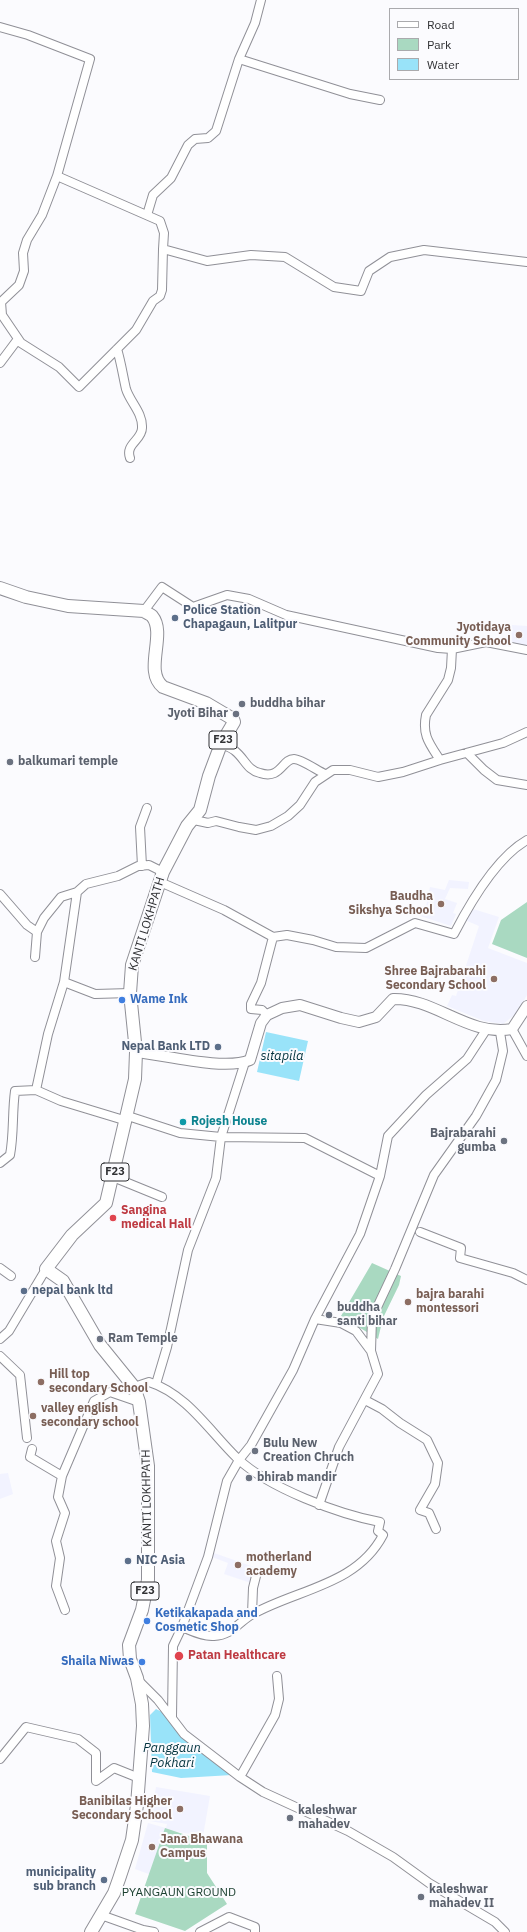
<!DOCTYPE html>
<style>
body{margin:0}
#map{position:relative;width:527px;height:1932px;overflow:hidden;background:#fbfbfe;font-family:"IBM Plex Sans",sans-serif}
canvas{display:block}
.legend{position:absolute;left:389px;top:8px;width:130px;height:72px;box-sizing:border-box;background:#fbfbfe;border:1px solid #aaaaad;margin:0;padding:5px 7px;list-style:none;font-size:12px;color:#303134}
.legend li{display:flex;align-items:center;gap:8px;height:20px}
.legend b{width:20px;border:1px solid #aaaaad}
</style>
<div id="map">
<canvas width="527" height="1932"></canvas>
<ul class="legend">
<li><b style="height:5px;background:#fff"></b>Road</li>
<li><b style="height:11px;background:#a9d9c1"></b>Park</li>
<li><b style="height:11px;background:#99e3f9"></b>Water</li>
</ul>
</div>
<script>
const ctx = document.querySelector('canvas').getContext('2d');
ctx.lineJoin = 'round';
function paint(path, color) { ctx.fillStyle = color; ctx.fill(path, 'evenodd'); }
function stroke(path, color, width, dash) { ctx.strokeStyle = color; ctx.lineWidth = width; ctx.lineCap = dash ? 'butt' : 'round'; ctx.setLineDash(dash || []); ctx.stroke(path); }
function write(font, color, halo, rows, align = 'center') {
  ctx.font = font + ' "IBM Plex Sans",sans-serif'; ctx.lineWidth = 4; ctx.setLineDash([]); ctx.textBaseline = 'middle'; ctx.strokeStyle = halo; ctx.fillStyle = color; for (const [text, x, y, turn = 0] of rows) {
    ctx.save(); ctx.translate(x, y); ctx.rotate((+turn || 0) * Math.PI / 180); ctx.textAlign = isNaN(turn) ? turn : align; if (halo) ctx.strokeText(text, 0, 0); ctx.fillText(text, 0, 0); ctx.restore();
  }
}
const built = new Path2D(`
 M512 625 527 626V646L510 645Z
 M449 880 469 882 468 889 450 888 445 899 457 903 453 913 456 914 451 926 417 915V907L426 906 430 887 445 890Z
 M470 908 499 917 488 948 527 963V995L517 1013 503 1024 484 1021 447 1006 452 995 456 996 479 926 465 920Z
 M8 1473 13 1494 0 1499V1474Z
 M214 1553 257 1568 251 1583 224 1574 228 1563 212 1557Z
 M156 1787 210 1796 203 1836 166 1830 154 1876 135 1869 148 1823 166 1828 167 1824 150 1821Z`);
const green = new Path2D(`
 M527 902V958L492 944 501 920Z
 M372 1263 401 1276 399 1285 383 1318 378 1339 341 1316Z
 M165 1828 207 1842V1873L227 1904 185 1931 135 1914Z`);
const water = new Path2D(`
 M266 1032 308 1041 299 1081 257 1072Z
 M156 1709 168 1715 232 1775 181 1778 152 1772 150 1715Z`);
const minor = new Path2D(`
 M0 27 28 35 90 59 57 176 160 221 164 233 163 249 207 261 251 255 285 257 334 287 361 291 369 271 390 257 424 250 527 262
 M239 59 350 94 380 100
 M57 176 42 215 27 240 23 253 24 271 19 285 1 302 2 315 21 343 59 367 79 387 136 330 153 301 160 296 162 290 163 249
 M147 215 153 195 171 178 188 145 195 139 208 138 216 131 239 59 255 23 261 0
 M117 349C121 362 123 376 126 389 130 402 143 413 142 428 142 440 125 444 130 458
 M0 363 18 339
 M144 611 162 587 193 607 227 595 249 599 286 615 438 648 452 649 486 642 527 650
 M221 744C226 746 232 748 235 751 245 759 247 770 260 773 281 780 282 759 294 759 301 759 318 771 325 774
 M467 753 484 770 497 780 527 785
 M440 760C429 743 422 735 426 715L448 680 451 668 452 649
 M194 820 208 823 216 821 239 827 256 830 271 826 288 816 300 805 315 782 333 770H350L378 777 403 772 440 760 503 743 527 732
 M142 866 140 827 147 808
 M160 882 224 910 273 937 287 935 313 940 336 947 366 948 415 923 454 934C470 903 497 857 527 840
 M0 894 27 925 37 932
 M35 957 37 932 44 918 61 897 77 892 86 884 118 876 138 866 149 865 163 872
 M64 982 77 892
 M267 1015 262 1010 251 1009V1004L261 983 273 937
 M512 1029 527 1056
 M36 1090 48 1034 64 982 95 994 130 993
 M128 1116 180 1133 221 1137 305 1138 380 1176
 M0 1163 10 1155C14 1134 12 1113 15 1091L36 1090 61 1101 127 1121
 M113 1177 162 1197
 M420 1232 461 1248 460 1258 513 1273 527 1280
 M0 1268 11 1276
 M0 1339 9 1331 46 1269
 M371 1351 356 1331 341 1323 315 1319 360 1234 380 1176 388 1136 426 1095 467 1059 486 1030
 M0 1356 20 1375 27 1438
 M156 1384 167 1347 188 1250 216 1178 221 1137 245 1062
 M134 1387 149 1382C187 1394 210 1432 238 1459 269 1488 338 1514 380 1522L378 1531 383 1535C357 1585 298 1589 253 1614 238 1622 233 1635 214 1636 204 1637 191 1631 182 1627
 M365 1400 382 1409 400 1423 427 1440 438 1463 435 1484 420 1510 429 1513 436 1529
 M32 1449 30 1457 62 1476
 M319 1505 339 1447 378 1374 371 1351 372 1318 395 1269 434 1175 476 1116 496 1080 503 1051 500 1032
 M65 1610 56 1586 60 1558 56 1541 65 1513 58 1497 62 1476 94 1401 110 1392 139 1402
 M252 1614 253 1588 257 1572
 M137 1679 158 1700 184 1734 240 1777 263 1792 348 1831 393 1857 429 1883 495 1922 505 1932
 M172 1717 173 1646 182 1627 208 1557 227 1481 239 1460 251 1445 293 1370 315 1319
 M0 1759 26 1727 78 1739 96 1753V1781L114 1768 139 1778
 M240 1777 275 1715 279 1699 277 1676
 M101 1915 143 1930 154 1932
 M200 1932 229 1917 255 1927V1932`);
const tertiary = new Path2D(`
 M136 1052C165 1055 225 1071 250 1060L261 1023 267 1015 282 1008 300 1005 341 1018 359 1022 376 1017 393 999C435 998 469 1037 512 1029L527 1006`);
const primary = new Path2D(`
 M0 588 26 597 68 606 144 611C146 613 150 614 152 616 167 634 143 671 163 687L206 703 233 719 234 722 221 744 209 776 200 810 187 826 163 872 132 965 130 993 136 1052 135 1079 106 1203 72 1235 46 1269 63 1281 100 1345 134 1387 139 1402 148 1466V1580L142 1610 129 1645 130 1659 137 1678 142 1704 143 1726 137 1805 132 1840 119 1879 114 1893 91 1932`);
const markers = [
 [175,618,4,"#5c6f8a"],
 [519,635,4,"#8d6e63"],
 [242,704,4,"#6b7280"],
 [236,714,4,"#6b7280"],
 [10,762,4,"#6b7280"],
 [441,904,4,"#8d6e63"],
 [494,979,4,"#8d6e63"],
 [122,1000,4,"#3f7fe0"],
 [218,1047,4,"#5c6f8a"],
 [183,1122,4,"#0f9aa8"],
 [504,1141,4,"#6b7280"],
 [113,1218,4,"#e0444e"],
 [24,1291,4,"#5c6f8a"],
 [408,1302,4,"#8d6e63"],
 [329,1315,4,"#6b7280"],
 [100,1339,4,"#6b7280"],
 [41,1382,4,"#8d6e63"],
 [33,1416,4,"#8d6e63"],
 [255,1451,4,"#6b7280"],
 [249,1478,4,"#6b7280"],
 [128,1561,4,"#5c6f8a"],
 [238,1565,4,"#8d6e63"],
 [147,1621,4,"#3f7fe0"],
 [179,1656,5,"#e0444e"],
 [142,1662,4,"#3f7fe0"],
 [180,1809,4,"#8d6e63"],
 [290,1818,4,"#6b7280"],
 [152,1847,4,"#8d6e63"],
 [104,1880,4,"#5c6f8a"],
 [421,1897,4,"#6b7280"]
];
const shields = [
 [223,740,28],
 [115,1172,28],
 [145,1591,28]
];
const shieldNames = [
 ["F23",223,740],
 ["F23",115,1172],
 ["F23",145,1591]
];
const serviceNames = [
 ["Police Station",183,611],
 ["Chapagaun, Lalitpur",183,625],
 ["Nepal Bank LTD",210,1047,"right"],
 ["nepal bank ltd",32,1291],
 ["NIC Asia",136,1561],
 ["municipality",96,1873,"right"],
 ["sub branch",96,1887,"right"]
];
const educationNames = [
 ["Jyotidaya",511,628,"right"],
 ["Community School",511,642,"right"],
 ["Baudha",433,897,"right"],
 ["Sikshya School",433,911,"right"],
 ["Shree Bajrabarahi",486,972,"right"],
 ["Secondary School",486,986,"right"],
 ["bajra barahi",416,1295],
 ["montessori",416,1309],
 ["Hill top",49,1375],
 ["secondary School",49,1389],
 ["valley english",41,1409],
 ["secondary school",41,1423],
 ["motherland",246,1558],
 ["academy",246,1572],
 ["Banibilas Higher",172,1802,"right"],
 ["Secondary School",172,1816,"right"],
 ["Jana Bhawana",160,1840],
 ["Campus",160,1854]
];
const worshipNames = [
 ["buddha bihar",250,704],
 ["Jyoti Bihar",228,714,"right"],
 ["balkumari temple",18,762],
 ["Bajrabarahi",496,1134,"right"],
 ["gumba",496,1148,"right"],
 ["buddha",337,1308],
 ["santi bihar",337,1322],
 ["Ram Temple",108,1339],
 ["Bulu New",263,1444],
 ["Creation Chruch",263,1458],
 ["bhirab mandir",257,1478],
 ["kaleshwar",298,1811],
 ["mahadev",298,1825],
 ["kaleshwar",429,1890],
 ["mahadev II",429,1904]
];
const streetNames = [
 ["KANTI LOKHPATH",147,924,-73],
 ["KANTI LOKHPATH",147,1498,-91]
];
const shopNames = [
 ["Wame Ink",130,1000],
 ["Ketikakapada and",155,1614],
 ["Cosmetic Shop",155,1628],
 ["Shaila Niwas",134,1662,"right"]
];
const cultureNames = [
 ["Rojesh House",191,1122]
];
const healthNames = [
 ["Sangina",121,1211],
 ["medical Hall",121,1225],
 ["Patan Healthcare",188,1656]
];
const parkNames = [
 ["PYANGAUN GROUND",179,1893]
];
const waterNames = [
 ["sitapila",282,1056],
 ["Panggaun",172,1748],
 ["Pokhari",172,1763]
];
paint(built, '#f2f3ff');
paint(green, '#a9d9c1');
paint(water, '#99e3f9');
stroke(minor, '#909097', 10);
stroke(tertiary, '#909097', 12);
stroke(primary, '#909097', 14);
stroke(minor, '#fff', 8);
stroke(tertiary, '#fff', 10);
stroke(primary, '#fff', 12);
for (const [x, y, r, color] of markers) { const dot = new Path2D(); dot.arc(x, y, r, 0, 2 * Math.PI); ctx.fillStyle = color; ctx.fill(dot); stroke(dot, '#fbfbfe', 1.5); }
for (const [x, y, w] of shields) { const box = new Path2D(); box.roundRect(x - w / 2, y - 9, w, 18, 3); ctx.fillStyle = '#fbfbfe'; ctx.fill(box); stroke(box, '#303134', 1); }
write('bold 11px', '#303134', null, shieldNames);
write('bold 12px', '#4e5e75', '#fbfbfe', serviceNames, 'left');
write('bold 12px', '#785e54', '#fbfbfe', educationNames, 'left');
write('bold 12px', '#5b616d', '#fbfbfe', worshipNames, 'left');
write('12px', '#303134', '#fbfbfe', streetNames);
write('bold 12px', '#366cbe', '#fbfbfe', shopNames, 'left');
write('bold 12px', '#0d838f', '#fbfbfe', cultureNames, 'left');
write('bold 12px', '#be3a42', '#fbfbfe', healthNames, 'left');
write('12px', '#1a3f2f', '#fbfbfe', parkNames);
write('italic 13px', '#02323d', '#fbfbfe', waterNames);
</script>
